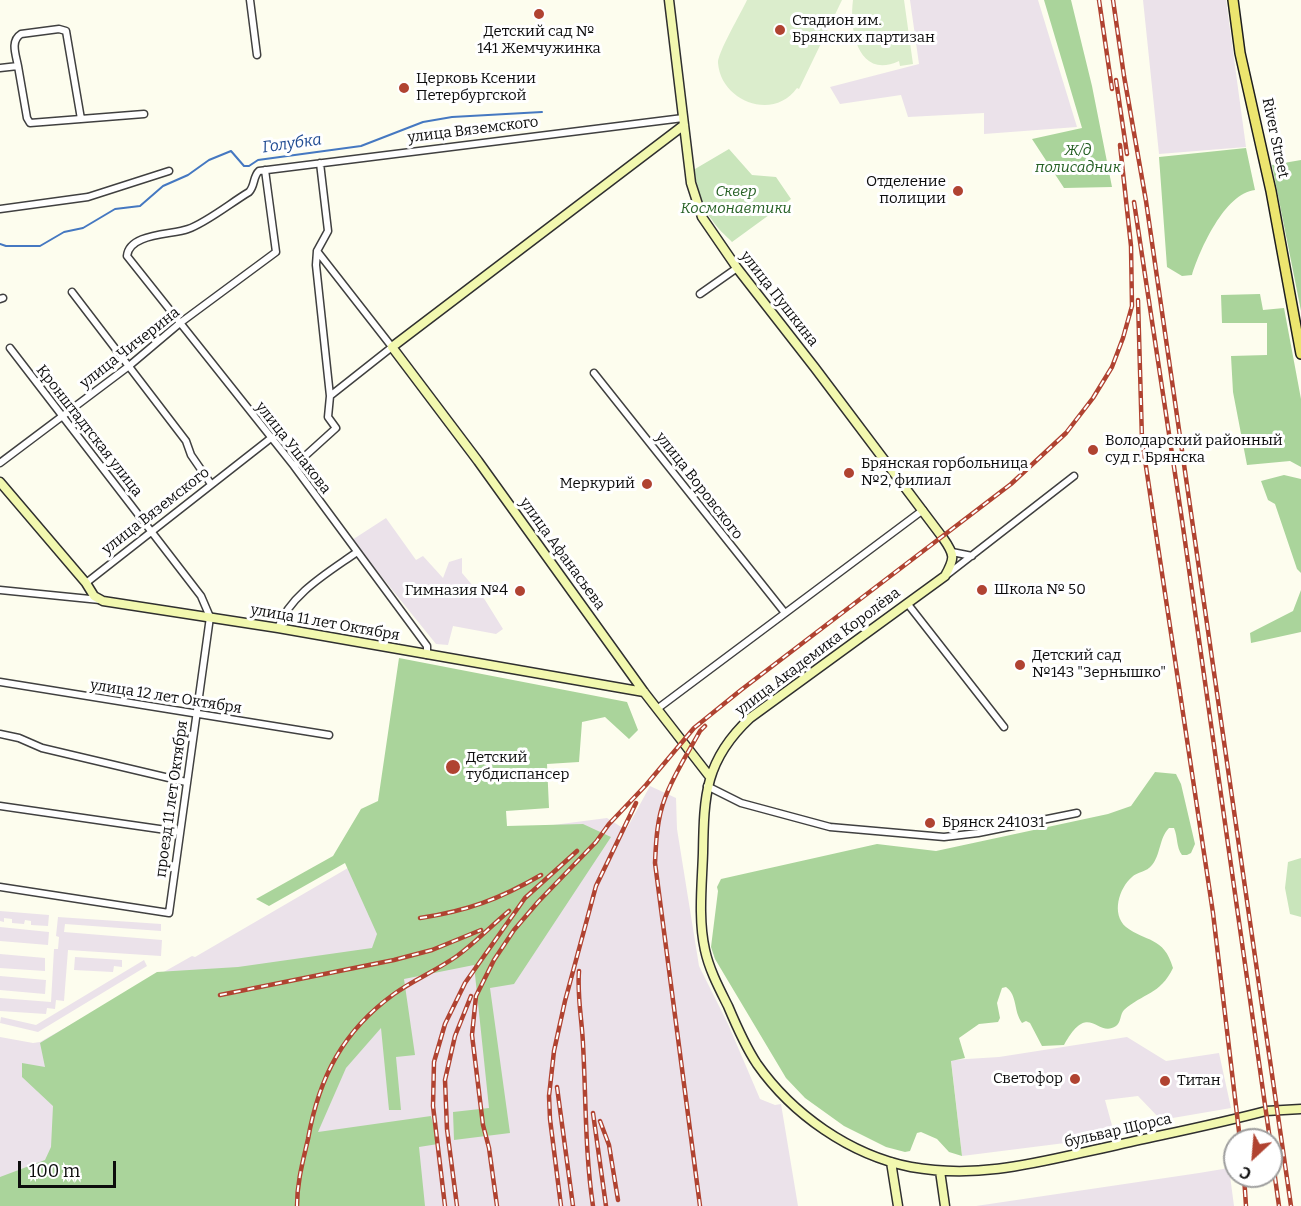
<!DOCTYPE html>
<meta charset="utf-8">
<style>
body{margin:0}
#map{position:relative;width:1301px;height:1206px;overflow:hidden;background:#fdfdee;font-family:Bitter,serif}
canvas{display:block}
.north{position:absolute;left:1223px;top:1128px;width:60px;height:60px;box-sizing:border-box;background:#fff;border:2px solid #9e9e9e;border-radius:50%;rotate:206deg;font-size:16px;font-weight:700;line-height:24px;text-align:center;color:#0d0d0d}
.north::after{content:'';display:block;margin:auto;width:21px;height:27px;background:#b04331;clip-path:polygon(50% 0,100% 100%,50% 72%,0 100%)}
.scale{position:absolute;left:18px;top:1161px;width:98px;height:27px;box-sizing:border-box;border:3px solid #0d0d0d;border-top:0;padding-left:8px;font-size:18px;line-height:21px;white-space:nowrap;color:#0d0d0d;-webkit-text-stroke:4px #fff;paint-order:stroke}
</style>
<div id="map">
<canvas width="1301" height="1206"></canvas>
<div class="north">С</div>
<div class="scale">100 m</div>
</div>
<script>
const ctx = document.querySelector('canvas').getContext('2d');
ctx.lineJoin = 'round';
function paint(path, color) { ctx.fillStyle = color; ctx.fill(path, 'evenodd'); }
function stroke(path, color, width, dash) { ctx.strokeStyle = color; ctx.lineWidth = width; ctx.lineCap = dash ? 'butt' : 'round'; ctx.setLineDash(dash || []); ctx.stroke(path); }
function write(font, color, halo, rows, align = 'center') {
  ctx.font = font + ' Bitter,serif'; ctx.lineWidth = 6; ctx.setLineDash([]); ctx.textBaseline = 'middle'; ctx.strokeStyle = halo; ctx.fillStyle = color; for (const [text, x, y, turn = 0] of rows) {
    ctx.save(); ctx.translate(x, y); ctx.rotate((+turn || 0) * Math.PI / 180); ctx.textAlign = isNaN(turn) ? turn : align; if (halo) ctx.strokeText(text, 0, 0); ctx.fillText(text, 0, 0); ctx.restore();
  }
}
const industrial = new Path2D(`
 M910 0H1038L1077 127 984 134V113L908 117 901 95 840 104 830 87 919 64Z
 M1143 0H1226L1246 147 1159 154Z
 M386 518 416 560 423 556 443 578 449 562 462 558V573L485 600 503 629 496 634 453 626 448 645 436 644 352 540Z
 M650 786 676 798 677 829 699 966 728 1024 760 1099 775 1105 781 1104 798 1206H0V1037L33 1043 40 1042 192 956 195 957 384 847 607 818 626 830Z
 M0 911 49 915 48 926 31 925V921L25 920 24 924 12 923V919L4 918V922L0 921Z
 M58 917 161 924V931L65 924 64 932 162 940 161 956 68 950 64 1001 56 1000 55 1009 47 1008 46 1014 0 1011V998L51 1002 54 949H58L59 937 56 936Z
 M0 927 49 932 48 945 0 941Z
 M0 954 45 958V971L0 968Z
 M75 957 122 960V967L114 966 113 972 74 970Z
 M144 960 147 966 38 1032 0 1023 1 1017 36 1025Z
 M0 976 46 980 45 994 0 990Z
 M1127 1037 1166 1061 1219 1053 1231 1108 1161 1120 1138 1096 1105 1100 1113 1129 1065 1143 962 1156 951 1060 999 1057Z
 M1229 1168 1234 1206H976L1199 1173Z`);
const green = new Path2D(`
 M729 149 752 175 776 177 791 199 732 242C725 235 717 228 712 220 702 208 695 184 695 169Z
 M1301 858V917L1290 914 1285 888 1288 862Z`);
const forest = new Path2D(`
 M1044 0H1071L1092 86 1112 187 1064 188 1032 139 1082 128Z
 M1246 148 1255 190C1225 193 1200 249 1192 275L1182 276 1167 267 1159 157Z
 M1301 160V311L1272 165Z
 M1260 294 1263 310 1284 308 1301 399V467L1290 461 1247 465 1233 392 1231 356 1267 355V323H1222L1221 295Z
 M1284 475 1301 479V573L1297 569 1275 504 1268 500 1261 481Z
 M1301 590V632L1251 643 1250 633 1293 611Z
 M399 658 627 702 638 730 629 739 605 717 582 722 579 762 547 764 549 808 506 811 507 826 583 824 611 837 514 984 490 988 510 1133 454 1140 453 1112 489 1108 474 965 404 979 415 1055 396 1057 401 1110H389L381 1028 346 1068 318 1132 431 1116 438 1144 419 1147 425 1206H0V1177L45 1160 51 1147 53 1106 22 1077V1063L45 1067 40 1043 157 972 238 967 372 948 377 934 345 863 269 906 256 899 333 856 361 809 378 801Z
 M1155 772 1176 774 1181 784 1195 844 1191 853 1187 855H1182C1176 847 1178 837 1174 828H1169C1159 838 1161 854 1152 865 1147 872 1137 872 1132 877 1119 888 1111 914 1126 927 1145 942 1164 936 1173 968 1160 995 1143 993 1124 1010 1120 1014 1121 1023 1116 1026 1097 1039 1089 999 1064 1045L1042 1046 1030 1023 1026 1021 1022 1023C1013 1010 1018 996 1006 987L1002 988 997 1003 1000 1018 998 1022 979 1024 959 1038 965 1058 951 1061 962 1156 949 1152 937 1139 921 1132 917 1133 910 1151 905 1152 886 1147 844 1126 805 1098 786 1078 715 959 711 947 718 891 717 887 721 879 877 844 936 851 1108 814 1131 806Z`);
const pitch = new Path2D(`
 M747 0H842L799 89 797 88C774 121 721 102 718 63 717 54 742 11 747 0Z
 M853 0H904L913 64 900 66 899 61C858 80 849 30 853 0Z`);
const stream = new Path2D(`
 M0 244 6 246H40L64 232 83 228 115 209 140 206 163 186 188 175 209 160 231 151 244 166H249L258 160 361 146 423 122 452 117 542 112`);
const street = new Path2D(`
 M250 0 257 55
 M18 66C16 55 10 41 21 34L59 29 66 31 81 119
 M0 68 18 66 27 118 30 123 144 114
 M0 209 88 197 169 171
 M317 251 316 265 330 396 392 347 317 251 328 231 320 163
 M72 292 186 441 191 455 211 484
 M700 294 737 268
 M0 299 3 298
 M594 373 785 613
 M0 463 129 366 180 323 276 252 265 170
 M294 466 336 428 328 417 330 396
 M952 552 972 556
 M948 574 1074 476
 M86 583 271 438
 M0 590 100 600
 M907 603 1004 727
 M278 628C290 594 329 572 357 552
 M427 655V646L294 466 127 256C129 233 172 235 188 229 206 223 232 202 249 192 255 186 253 176 259 171L683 118
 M0 682 329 735
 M657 709 923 510
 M0 734 19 738 42 748 186 782
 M707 786 741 803 830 827 944 837 978 833 1077 813
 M0 806 180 832
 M0 887 169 913 210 617 201 596 10 348`);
const secondary = new Path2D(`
 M669 0 691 183 702 217 737 268 815 368 943 538C955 555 955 558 945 576L750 718C705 760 704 795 703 853 702 884 698 919 705 950 709 969 719 988 728 1006 736 1025 745 1046 757 1064 792 1114 850 1155 911 1167 984 1180 1046 1160 1117 1145 1166 1134 1217 1124 1266 1111L1301 1109
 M684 125 392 347 478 461 644 692 710 777
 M0 482 86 583 94 596 103 601 278 628 644 692
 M891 1162 898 1206
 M940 1171 945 1206`);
const primary = new Path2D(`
 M1233 0 1240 53 1271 191 1301 354`);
const rail = new Path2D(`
 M1099 0 1112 89
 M1113 0 1124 76 1146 201 1291 1206
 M1116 80 1127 154
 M1134 202 1182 520 1270 1140
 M1138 300 1142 440 1213 913 1240 1140
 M420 918C467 911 500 899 541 875
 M579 971C577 996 582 1020 583 1044 586 1098 585 1153 593 1206
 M220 995 394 960 432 950 481 930
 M557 1087 573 1206
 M593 1113 606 1206
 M600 1121 609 1145 618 1200
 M1271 1149 1279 1206
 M1244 1176 1246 1206
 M297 1206C297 1182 303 1161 308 1139 319 1077 343 1031 394 994 414 980 437 970 457 956 475 943 491 926 509 911
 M445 1206 433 1106 434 1062 445 1024 465 983 525 898 577 851
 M457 1206 447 1129 445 1080 455 1036 471 996
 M497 1206 489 1148 483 1125 472 1035 476 996 494 960 514 930 538 902 596 842 609 824 646 785 694 728 741 690 1011 484 1066 433 1093 398 1112 367 1123 338 1132 306 1131 246 1120 145
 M561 1206 550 1119 549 1096 554 1051 565 1001 596 886 636 803
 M700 1206 655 863C656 841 657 819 665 798 674 774 688 753 700 731L705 726`);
const markers = [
 [539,14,6,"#b04331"],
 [780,30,6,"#b04331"],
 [404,88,6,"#b04331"],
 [958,191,6,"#b04331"],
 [1093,450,6,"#b04331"],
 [849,473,6,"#b04331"],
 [647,484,6,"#b04331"],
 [982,590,6,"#b04331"],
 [520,591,6,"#b04331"],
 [1020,665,6,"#b04331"],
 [453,767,8,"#b04331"],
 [930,823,6,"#b04331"],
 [1075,1079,6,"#b04331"],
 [1165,1081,6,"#b04331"]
];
const poiNames = [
 ["Стадион им.",792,21],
 ["Брянских партизан",792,38],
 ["Детский сад №",539,32,"center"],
 ["141 Жемчужинка",539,49,"center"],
 ["Церковь Ксении",416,79],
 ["Петербургской",416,96],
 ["Отделение",946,182,"right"],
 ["полиции",946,199,"right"],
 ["Володарский районный",1105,441],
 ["суд г. Брянска",1105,458],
 ["Брянская горбольница",861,464],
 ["№2, филиал",861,481],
 ["Меркурий",635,484,"right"],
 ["Школа № 50",994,590],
 ["Гимназия №4",508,591,"right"],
 ["Детский сад",1032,656],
 ["№143 \"Зернышко\"",1032,673],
 ["Детский",466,758],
 ["тубдиспансер",466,775],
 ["Брянск 241031",942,823],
 ["Светофор",1063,1079,"right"],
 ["Титан",1177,1081]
];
const streetNames = [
 ["улица Вяземского",473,130,-7],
 ["River Street",1275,138,78],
 ["улица Пушкина",779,299,52],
 ["улица Чичерина",130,348,-38],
 ["Кронштадтская улица",89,431,52],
 ["улица Ушакова",293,448,52],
 ["улица Воровского",699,486,52],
 ["улица Вяземского",156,511,-38],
 ["улица Афанасьева",562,554,54],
 ["улица 11 лет Октября",325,623,10],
 ["улица Академика Королёва",818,652,-37],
 ["улица 12 лет Октября",166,697,9],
 ["проезд 11 лет Октября",172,799,-82],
 ["бульвар Щорса",1118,1131,-13]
];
const parkNames = [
 ["Ж/д",1078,151],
 ["полисадник",1078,168],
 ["Сквер",736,192],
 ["Космонавтики",736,209]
];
const waterNames = [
 ["Голубка",292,144,-8]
];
paint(industrial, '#ebe2ea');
paint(green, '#c9e5bb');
paint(forest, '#aad49b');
paint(pitch, '#dbedcc');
stroke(stream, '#4578c1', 2);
stroke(street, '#404040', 9);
stroke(secondary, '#2f2f2f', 11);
stroke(primary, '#1e1e1e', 12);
stroke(street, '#fff', 6);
stroke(secondary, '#f2f8af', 8);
stroke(primary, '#ece56f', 9);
stroke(rail, '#b04331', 4.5);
stroke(rail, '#fff', 2, [7]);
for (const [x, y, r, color] of markers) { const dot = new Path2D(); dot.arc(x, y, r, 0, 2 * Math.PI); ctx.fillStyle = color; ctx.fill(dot); stroke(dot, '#fff', 2); }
write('15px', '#0d0d0d', '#fff', poiNames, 'left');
write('15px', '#0d0d0d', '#fff', streetNames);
write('italic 15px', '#245f23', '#fff', parkNames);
write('italic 16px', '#214c93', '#fff', waterNames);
</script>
